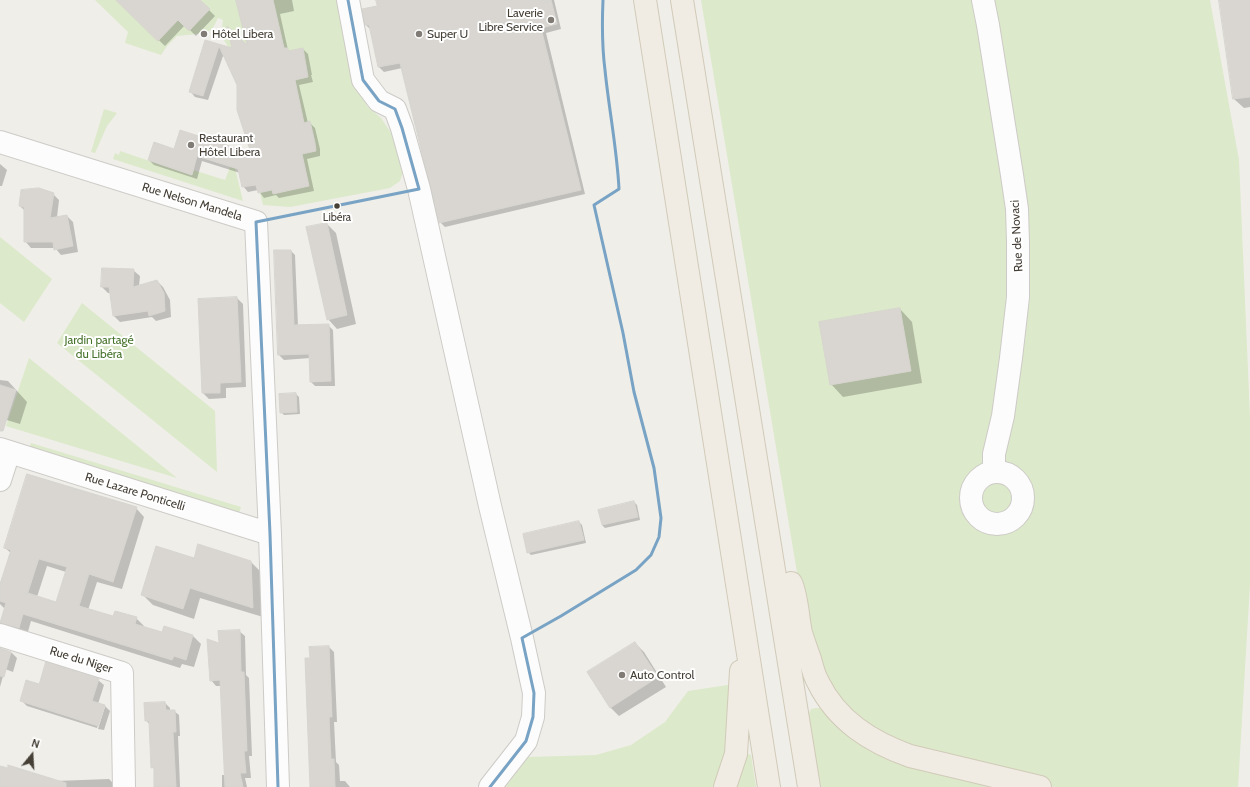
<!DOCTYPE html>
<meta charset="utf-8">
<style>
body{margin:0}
#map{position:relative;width:1250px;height:787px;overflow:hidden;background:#efeee9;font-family:Cabin,sans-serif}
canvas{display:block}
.north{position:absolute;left:12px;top:735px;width:40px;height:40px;-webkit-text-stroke:3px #fff;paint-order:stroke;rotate:18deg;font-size:11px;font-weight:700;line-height:16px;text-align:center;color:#453f36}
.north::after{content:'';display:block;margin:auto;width:14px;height:18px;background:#453f36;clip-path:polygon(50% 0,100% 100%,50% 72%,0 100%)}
</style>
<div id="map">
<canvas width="1250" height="787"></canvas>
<div class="north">N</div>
</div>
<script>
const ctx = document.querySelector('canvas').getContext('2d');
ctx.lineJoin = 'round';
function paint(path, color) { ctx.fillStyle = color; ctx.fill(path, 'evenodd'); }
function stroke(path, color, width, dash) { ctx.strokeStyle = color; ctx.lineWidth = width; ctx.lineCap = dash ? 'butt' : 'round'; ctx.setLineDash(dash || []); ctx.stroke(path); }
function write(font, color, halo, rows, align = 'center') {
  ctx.font = font + ' Cabin,sans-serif'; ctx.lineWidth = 4; ctx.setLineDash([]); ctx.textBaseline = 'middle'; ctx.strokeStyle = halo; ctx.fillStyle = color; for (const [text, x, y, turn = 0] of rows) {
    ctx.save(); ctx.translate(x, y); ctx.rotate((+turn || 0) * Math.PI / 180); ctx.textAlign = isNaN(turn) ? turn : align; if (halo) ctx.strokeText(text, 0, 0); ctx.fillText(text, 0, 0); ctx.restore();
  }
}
const green = new Path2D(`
 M95 0H337L357 82 367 106 381 118 396 140 404 168 400 181 390 188 290 207 263 205 260 193 295 126 302 123 284 46 230 50 221 35 223 20 218 18 212 30 197 34 177 36 167 46 161 55 125 43 128 32Z
 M701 0H1210L1239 160 1250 418V584L1238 787H821L808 715 811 709 816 708H822L806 626Z
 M104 109 117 113 107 126 95 153 91 152Z
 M120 151 191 175 193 170 225 180 230 167 235 168 243 201 113 159 115 153 119 155Z
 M0 237 52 279 24 322 0 303Z
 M82 303 215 411 217 472 57 343Z
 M29 358 177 478 6 426Z
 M31 443 241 507 239 513 29 449Z
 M728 685 731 710V734L713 787H505L528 757 596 755 631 745 665 722 688 691Z
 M746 753 751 755 756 787H734Z`);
const shadow = new Path2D(`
 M127 0H199L215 16 196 36 185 25 165 46 122 5Z
 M238 0H292L294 11 280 14 288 50 290 52 303 49 308 54 312 75H311L313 82 299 85 308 123H310L315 128 320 149V156L307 159 314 191 279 198 276 195 264 198 258 190 248 192 243 186 240 173 202 161 197 179 154 165 149 160 175 150 252 155 238 84 224 53 208 100 195 97 190 91 206 41 233 50 248 48Z
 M377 0H554L561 29 546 33 585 194 445 227 440 222 402 68 384 72 379 67 371 30 366 25 379 7Z
 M1220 0H1250V107L1244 108 1234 99Z
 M0 164 7 170 2 186H0Z
 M53 194 59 200 57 217 67 216 73 222 78 252 61 255 55 248H31L25 241V211L20 206Z
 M327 224 336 233 356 324 337 329 328 319Z
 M275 251H291L295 255 298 326 328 325 333 330 335 386H315L311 382 310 358 284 360 279 355Z
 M133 270 140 276 139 286 157 281 163 287 170 300 171 317 156 321 152 317 120 322 114 316 111 293H108L102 287Z
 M237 298 243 304 246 387 226 388V398L209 399 203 393Z
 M900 309 912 322 922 383 843 397 831 384Z
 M0 380 8 381 27 402 20 424 0 418Z
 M296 394 299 397 300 414 284 415 281 412Z
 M634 502 637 505 640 520 605 528 602 525Z
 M136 508 144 517 122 589 97 582 88 610 114 618H136L144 626V628L163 633 193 636 201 644 194 667 182 664 180 668 31 621 27 635 9 631 0 623 5 609 0 604V587L11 553 5 548ZM47 566 66 572 57 603 37 597Z
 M579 522 582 525 586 543 531 555 528 552Z
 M194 559 250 561 261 572 263 617 200 598 194 619 153 605 143 595Z
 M239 631 245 636 246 675 249 678 252 756H249L251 778H245L247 787H222V775H225L221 686H216L211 680 220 644Z
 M635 643 644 652 666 687 619 716 610 707Z
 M329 647 334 652 337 722H334L336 762 339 765 340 781H345L350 787H311V659Z
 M0 649 12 653 17 658 13 672 5 669 0 687Z
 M98 680 104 685 98 704 104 705 110 711 104 730 98 729 105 707H103L97 728 27 706 21 700 40 686Z
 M165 703 170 708V711H174L179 715 180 736H178L180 787H155L154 769 152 767 150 725 146 720Z
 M0 769 55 781 109 779 114 784 115 787H0Z`);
const building = new Path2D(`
 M116 0H200L210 9 189 31 178 20 158 41Z
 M236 0H273L284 48H288V51L303 48 308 77 295 80 304 123 310 121 315 143 316 151 302 154 309 186 273 194 272 190 258 193 256 185 242 187 238 169 197 156 192 175 148 160 154 142 174 149 180 130 251 153 237 110V85L219 46 203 96 189 92 205 40 232 48 227 26 247 45Z
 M376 0H551L557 24 541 28 581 190 439 223 400 63 378 67 369 25H365L362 9 377 6Z
 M1219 0H1250V97L1233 99Z
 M39 188 54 193 50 218 67 215 73 246 54 250 53 242H24V207L19 206 21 190Z
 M327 223 347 315 327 320 306 227Z
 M274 250H291L294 325 329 324 331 381 310 382 309 354 278 355Z
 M102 268 134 269 133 287 157 280 164 293 165 311 149 316 148 311 113 316 109 287H101Z
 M237 297 241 382 220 383V393H202L198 299Z
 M900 308 911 371 830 385 819 322Z
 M0 385 16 390 3 431H0Z
 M296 393 297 412 280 413 279 394Z
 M27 474 137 507 113 582 89 574 79 606 113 616 115 611 137 617 135 624 162 632 164 626 193 635 186 660 174 656 172 660 23 614 19 628 0 623 6 603 0 601V584L11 550 4 548ZM39 559 67 567 56 602 28 593Z
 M634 501 638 517 602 525 598 510Z
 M579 521 584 540 527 553 523 534Z
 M198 544 251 561 253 608 190 588 183 609 141 595 156 546 194 558Z
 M240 630 241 672H244L247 751H244L246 773H240L243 787H225L220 680 210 681 207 639 219 643 218 631Z
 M635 642 658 677 610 708 587 672Z
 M329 646 332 717H329L330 739 331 759H334L335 787H310L305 658H310L309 647Z
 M0 648 11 652 4 677 0 676Z
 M46 662 99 679 92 701 105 705 98 726 20 701 26 680 39 684Z
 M165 702 166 710H175L176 732H173L176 787H154V767L151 768 149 721H145L144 703Z
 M8 765 66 783V787H0V766L8 768Z`);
const street = new Path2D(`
 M348 0 363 80 379 101 395 109 402 128 419 189 490 506 522 638 534 693 533 717 526 741 490 787
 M983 0 988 25 1012 175 1017 209 1018 242V297L1011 358 1003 416 994 454V472
 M0 142 256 222 270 534 278 787
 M0 449 270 534
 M971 498a26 26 0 1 1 52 0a26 26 0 1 1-52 0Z
 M0 480 9 452
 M0 635 122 673 124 787`);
const primary = new Path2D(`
 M645 0 769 787
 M682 0 809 787
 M791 583C797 595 798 619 801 633 804 642 807 651 810 659 812 667 814 675 818 682 837 721 871 742 910 756L1040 787
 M725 787 736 754 741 671`);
const bus1 = new Path2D(`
 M278 787 270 534 256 222 419 189 402 128 395 109 379 101 363 80 348 0
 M490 787 526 741 533 717 534 693 522 638 561 616 636 570 651 555 659 537 661 518 654 468 634 392 623 333 594 205 619 189C617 149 609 110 605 70 602 47 602 23 603 0`);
const markers = [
 [551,20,4,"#807c75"],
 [204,34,4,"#807c75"],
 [419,34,4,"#807c75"],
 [191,145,4,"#807c75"],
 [337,206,3.5,"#453f36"],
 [622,675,4,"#807c75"]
];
const busNames = [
 ["Libéra",337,218]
];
const poiNames = [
 ["Laverie",543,13,"right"],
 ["Libre Service",543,27,"right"],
 ["Hôtel Libera",212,34],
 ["Super U",427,34],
 ["Restaurant",199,138],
 ["Hôtel Libera",199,152],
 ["Auto Control",630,675]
];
const streetNames = [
 ["Rue Nelson Mandela",192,202,17],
 ["Rue de Novaci",1017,236,-93],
 ["Rue Lazare Ponticelli",135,492,17],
 ["Rue du Niger",81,660,17]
];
const parkNames = [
 ["Jardin partagé",99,340],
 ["du Libéra",99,354]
];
paint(green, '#dce9ca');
paint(shadow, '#0003');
paint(building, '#d9d6d1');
stroke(building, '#d7d5cf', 1);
stroke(street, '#cdcbc7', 24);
stroke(primary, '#d1cab8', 24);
stroke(street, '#fdfcfc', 22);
stroke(primary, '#f0ece4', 22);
stroke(bus1, '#78a3c4', 3);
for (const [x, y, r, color] of markers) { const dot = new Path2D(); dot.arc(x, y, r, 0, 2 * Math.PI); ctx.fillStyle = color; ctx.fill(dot); stroke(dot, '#fff', 1.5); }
write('11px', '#453f36', '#fff', busNames);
write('12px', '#453f36', '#fff', poiNames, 'left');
write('12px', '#453f36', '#fff', streetNames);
write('12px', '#47732c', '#fff', parkNames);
</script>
